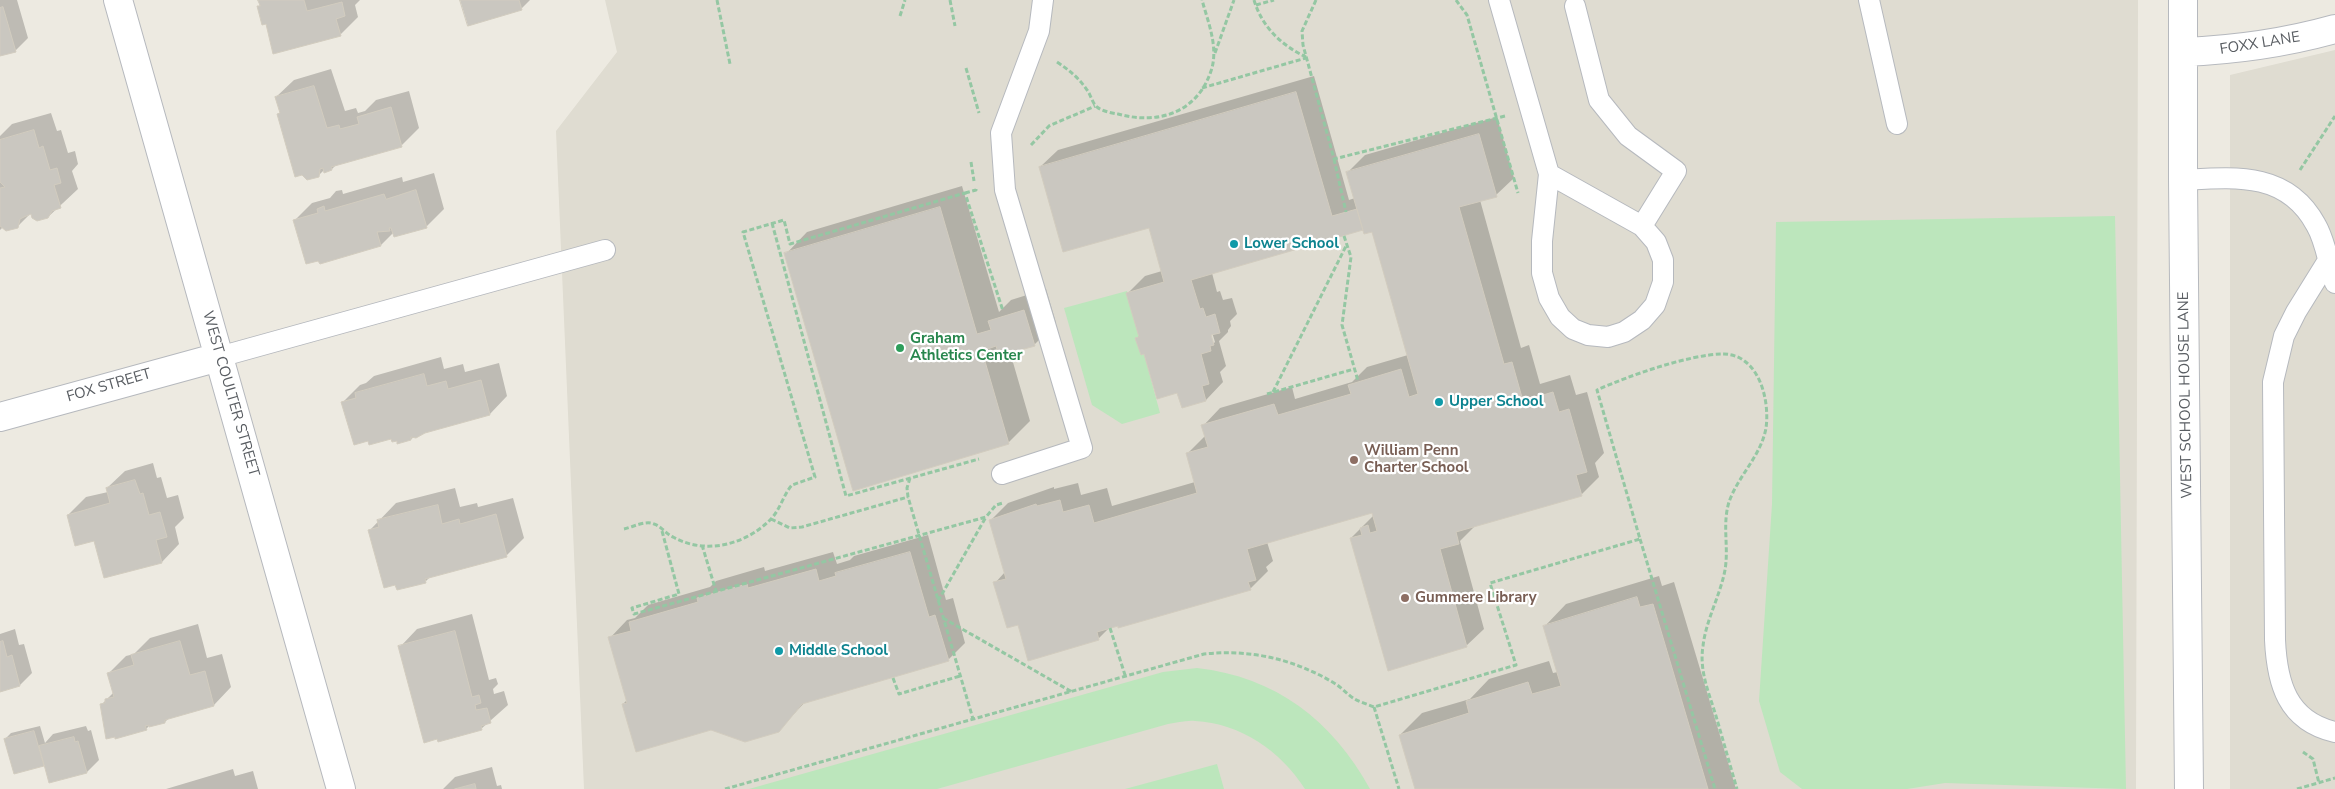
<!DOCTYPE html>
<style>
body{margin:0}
canvas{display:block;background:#edeae1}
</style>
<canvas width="2335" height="789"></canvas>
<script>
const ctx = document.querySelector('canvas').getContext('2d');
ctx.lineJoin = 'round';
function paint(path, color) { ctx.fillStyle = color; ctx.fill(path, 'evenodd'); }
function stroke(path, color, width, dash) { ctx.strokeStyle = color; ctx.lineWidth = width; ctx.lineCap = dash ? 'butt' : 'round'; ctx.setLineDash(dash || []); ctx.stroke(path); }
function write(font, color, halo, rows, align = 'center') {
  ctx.font = font + ' "Nunito Sans",sans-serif'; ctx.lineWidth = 4.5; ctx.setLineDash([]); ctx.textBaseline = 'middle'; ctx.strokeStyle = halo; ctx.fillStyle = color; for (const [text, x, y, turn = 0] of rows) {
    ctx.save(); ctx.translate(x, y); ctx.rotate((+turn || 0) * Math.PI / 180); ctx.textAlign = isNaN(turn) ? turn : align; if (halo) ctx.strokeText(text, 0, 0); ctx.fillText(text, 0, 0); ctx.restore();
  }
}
const education = new Path2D(`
 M605 0H2138L2136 789H584L556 131 617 52Z
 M2335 50V789H2230V75Z`);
const green = new Path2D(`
 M2115 216 2126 789 1945 783 1907 789H1802L1780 772 1759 701 1772 504 1776 222Z
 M1127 291 1160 413 1122 424 1092 405 1064 308Z
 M1197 668C1276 677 1332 720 1370 789H1305C1281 751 1240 723 1195 721 1186 720 1177 723 1168 724L937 789H749L1163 672Z
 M1217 764 1224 789H1125Z`);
const shadow = new Path2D(`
 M0 0H17L28 38 15 51 0 55Z
 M260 0H360L355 5 358 17 340 35 266 22 258 7 261 4Z
 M462 0H530L521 9Z
 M331 69 345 111 356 108 358 113 365 111 376 100 409 91 419 128 402 145 337 164 332 169H325L318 176 278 114 281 112 276 97 294 80Z
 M1314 76 1349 200 1355 198 1348 172 1365 155 1497 117 1514 178 1496 195 1480 200 1521 348 1529 345 1540 384 1570 375 1576 395 1587 392 1604 453 1595 463 1599 477 1581 495 1476 525 1460 541 1484 629 1466 646 1351 538 1374 515 1373 511 1267 542 1273 561 1266 567 1268 571 1250 589 1111 626 1098 639 1019 623 995 583 1005 572 990 521 1008 503 1054 487V489L1078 483 1081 495 1107 488 1112 506 1195 482 1187 454 1206 435 1203 426 1220 408 1292 387 1295 399 1352 382 1367 367 1408 355 1372 231 1364 229 1212 273 1217 292 1220 291 1223 300 1232 298 1237 314 1230 321 1231 326 1228 330V332L1219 341 1226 366 1220 372 1223 382 1206 400 1178 392 1144 353 1137 338 1140 335 1128 293 1145 276 1162 271 1150 226 1040 167 1058 150ZM1211 329 1215 342 1213 344 1208 330Z
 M51 113 57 131 61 130 68 153 75 151 78 164 72 171 78 189 48 217 32 212 18 226 3 227 0 230V136L12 124Z
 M434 173 444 209 426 227 394 232 381 245 295 220 312 203 330 198 336 191 342 190 343 194 402 177 403 182Z
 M962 186 999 312 1011 300 1046 289 1056 323 1034 345 1010 352 1030 421 1008 443 786 254 807 232Z
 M441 357 444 369 463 364 465 372 499 363 507 396 490 414 424 432 411 439 391 437 343 402 360 385 366 383 374 376Z
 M153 463 157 478 161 477 167 498 178 495 184 518 175 527 179 544 162 562 95 539 68 515 86 497 108 492 107 488 125 471Z
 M455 488 460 507 477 503 478 507 513 498 524 538 506 556 431 576 426 581 370 530 396 503Z
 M928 535 946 600 953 598 965 643 948 660 806 701 778 731 711 729 623 704 627 700 610 638 627 620 635 618 648 605 710 587 716 581 764 567 765 571 833 552 837 564 850 560 854 556Z
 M1659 576 1662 586 1674 582 1736 789H1416L1400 735 1422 713 1470 699 1489 679 1549 661 1553 673 1558 672 1545 626 1566 604Z
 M472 614 489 680 496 678 498 684 493 689 494 694 504 691 508 705 481 729 400 647 417 629Z
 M198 624 207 658 222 654 231 687 214 705 169 718 165 722 149 726 146 729 101 705 114 692 109 673 126 656 134 654 150 638Z
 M15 629 19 645 24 644 32 673 20 685 0 691V634Z
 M40 726 45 743 53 734 86 726 88 731 91 730 99 760 87 772 45 763 43 765 5 739 11 733Z
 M492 767 497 786 501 785 502 789H443L455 777Z
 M233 769 235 776 253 771 258 789H166Z`);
const building = new Path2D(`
 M258 0H304L307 11 342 2 345 16 336 19 341 36 273 54 266 24 262 25 257 6H260Z
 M460 0H519L522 10 468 26Z
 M3 7 16 52 0 56V8Z
 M314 86 327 128 339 125 340 129 359 124 357 117 391 107 402 147 331 167 332 170 324 173 323 168 320 169 319 177 307 180 302 175 295 177 277 114 280 113 275 97Z
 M1296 92 1332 216 1357 209 1363 230 1191 280 1200 309 1203 308 1206 317 1215 314 1220 333 1211 335 1214 345 1210 346 1211 351 1201 354 1209 384 1202 386 1206 401 1182 408 1177 393 1157 399 1144 354 1141 355 1135 338 1139 337 1126 293 1164 282 1149 228 1063 252 1039 167Z
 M34 130 39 148 43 146 50 170 57 168 61 183 54 185 61 208 52 211 48 218 37 221 32 218 31 214 24 217 20 219 18 228 6 231 0 226V188L5 187 0 182V140Z
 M1479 134 1497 197 1459 207 1504 364 1512 362 1523 401 1553 392 1559 412 1569 409 1587 472 1576 475 1582 496 1456 532 1459 544 1440 549 1467 647 1388 671 1350 538 1362 535 1360 528 1368 525 1370 533 1377 531 1372 513 1247 549 1256 580 1248 582 1251 590 1118 628V626L1097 632 1099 640 1028 661 1018 625 1007 628 993 582 1006 579 989 520 1036 504 1037 506 1060 500 1063 512 1089 505 1094 523 1197 493 1186 453 1208 447 1201 425 1274 404 1278 415 1351 394 1348 385 1401 369 1409 397 1418 394 1372 232 1364 234 1346 172Z
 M416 190 427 228 394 237 391 228H389L390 231 377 232 381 246 320 264 318 261 306 264 293 220 318 213 317 209 324 206 325 211 384 194 386 199Z
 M940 207 977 334 991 330 988 321 1024 310 1035 346 999 356 996 346 982 351 1009 444 853 491 784 253Z
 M424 374 427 386 446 381 448 389 481 380 490 415 425 433 416 438 411 437V440L397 444V441L392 442 391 439 369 445 368 441 354 445 341 402 356 398 355 393Z
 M135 480 140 494 143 493 149 515 160 512 167 537 156 540 162 563 104 578 94 541 75 546 67 515 110 503 106 488Z
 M438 505 442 524 459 519 460 524 496 514 507 557 425 579 426 583 397 590 395 585 384 588 368 530 379 527 377 520Z
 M910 552 929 617 935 615 949 661 802 704 779 732 745 742 711 730 636 752 622 704 627 703 608 637 631 631 629 622 698 602 697 598 747 584 748 588 816 569 819 581 836 576 835 573Z
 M1637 597 1640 607 1653 604 1708 789H1415L1399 735 1469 713 1466 701 1528 682 1532 694 1561 686 1543 626Z
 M455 631 472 697 479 695 481 703 475 705 476 710 487 708 491 723 481 726 482 730 438 742 437 739 424 743 398 646Z
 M3 641 7 657 12 655 20 686 0 692V642Z
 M180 641 190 675 205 671 214 706 165 720V723L149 727V725L145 726 147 730 115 739V737L106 739 100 704 105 703V699L114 697 107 673 134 665 131 655Z
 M34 731 44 766 14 774 4 739Z
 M74 737 75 742 78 741 87 773 49 783 39 746Z
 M475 784 476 789H455Z`);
const path = new Path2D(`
 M717 0 730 64
 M950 0 955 26
 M1254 0C1262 27 1281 45 1306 57
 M1316 0 1302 31 1303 45 1334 159 1505 116
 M1456 0 1467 15 1518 193
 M1256 5 1274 0
 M900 16 905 0
 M1215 53 1234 0
 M1057 62C1069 70 1079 78 1087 90 1091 95 1092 103 1097 107 1102 111 1111 113 1118 114 1158 125 1197 113 1211 71 1219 48 1208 22 1202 0
 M966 68 979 113
 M1202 88 1306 58
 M1031 145 1049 126 1095 106
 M1334 159 1346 212
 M971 162 974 181
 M2300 170 2335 116
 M965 193 976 190V187
 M772 223 846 496 979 459
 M1344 236 1351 257 1342 325 1358 381
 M1273 392 1347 244
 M1267 394 1354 369
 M910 478 907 488 908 497 973 719
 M771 519 790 528 802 527 908 497
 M624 529C633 527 646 520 654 524 661 526 666 534 673 537 705 555 744 545 769 521 780 511 783 495 792 485L815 477 743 232 784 220 790 244 965 193 1003 311
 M662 531 679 594 632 608 634 614 986 517 996 505 1003 503
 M1640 539 1715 789
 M702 545 716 591
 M938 601 986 517
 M943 618 1072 692
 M1110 628 1125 675
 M893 678 899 694 960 676
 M1374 707 1399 789
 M2303 752 2313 759 2319 783
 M725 789 1204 654C1250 649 1294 659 1334 683 1341 687 1346 693 1353 698 1359 702 1367 704 1374 707L1516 665 1490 583 1640 539 1597 390C1628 376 1690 354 1724 354 1759 355 1770 400 1766 428 1761 456 1738 476 1729 502 1722 525 1729 547 1725 570 1720 596 1706 620 1703 646 1699 671 1709 693 1716 716 1723 740 1730 765 1737 789
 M2297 789 2335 778`);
const lane = new Path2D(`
 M1499 0 1549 174 1542 241V273L1549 298 1560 317 1573 329 1588 335 1608 337 1624 332 1642 320 1655 305 1663 282V260L1656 242 1642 226 1549 174
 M1869 0 1897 124
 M1575 6 1599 100 1628 136 1676 171 1642 226
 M2183 180C2234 177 2287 171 2316 225 2326 242 2328 264 2335 283
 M2327 262 2296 312 2284 336 2273 382 2275 640C2277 683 2287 721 2335 732
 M219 357 605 250
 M1002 474 1082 448 1005 190 1001 133 1039 31 1043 0`);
const street = new Path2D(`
 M118 0 341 789
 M2183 0V180L2189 789
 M2183 52C2235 50 2285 43 2335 29
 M0 417 219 357`);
const markers = [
 [1234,244,5,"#0f9aa8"],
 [900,348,5,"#2e9e5b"],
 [1439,402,5,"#0f9aa8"],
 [1354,460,5,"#8d6e63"],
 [1405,598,5,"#8d6e63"],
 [779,651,5,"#0f9aa8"]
];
const streetNames = [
 ["FOXX LANE",2260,44,-9],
 ["FOX STREET",109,386,-16],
 ["WEST COULTER STREET",230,394,74],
 ["WEST SCHOOL HOUSE LANE",2186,395,-91]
];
const cultureNames = [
 ["Lower School",1244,244],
 ["Upper School",1449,402],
 ["Middle School",789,651]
];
const leisureNames = [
 ["Graham",910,339],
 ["Athletics Center",910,356]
];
const educationNames = [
 ["William Penn",1364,451],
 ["Charter School",1364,468],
 ["Gummere Library",1415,598]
];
paint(education, '#dfdcd1');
paint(green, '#bce6bc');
paint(shadow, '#0003');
paint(building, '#cac7c0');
stroke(building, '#d2ccbf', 1);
stroke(lane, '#b6b9be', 22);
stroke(street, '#b6b9be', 30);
stroke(path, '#94c7a3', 3, [5, 2.5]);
stroke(lane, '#fff', 20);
stroke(street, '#fff', 28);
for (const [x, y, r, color] of markers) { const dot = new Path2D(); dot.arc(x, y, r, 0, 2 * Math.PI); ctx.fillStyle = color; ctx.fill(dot); stroke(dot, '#fff', 2); }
write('15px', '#595d62', '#fff', streetNames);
write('bold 15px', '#0d838f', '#fff', cultureNames, 'left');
write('bold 15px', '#27864d', '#fff', leisureNames, 'left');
write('bold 15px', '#785e54', '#fff', educationNames, 'left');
</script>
